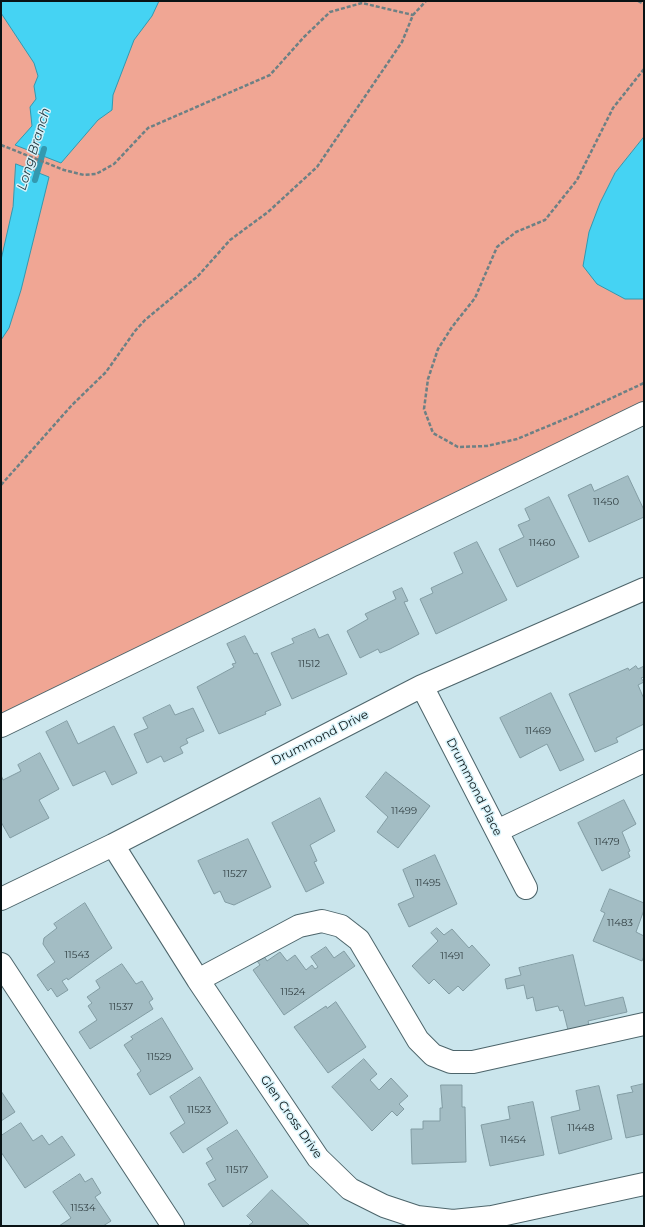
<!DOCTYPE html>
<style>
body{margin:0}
#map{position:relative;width:645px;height:1227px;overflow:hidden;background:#cae5ec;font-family:Montserrat,sans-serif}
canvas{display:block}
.frame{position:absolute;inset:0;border:2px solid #091315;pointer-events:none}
</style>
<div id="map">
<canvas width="645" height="1227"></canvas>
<div class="frame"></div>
</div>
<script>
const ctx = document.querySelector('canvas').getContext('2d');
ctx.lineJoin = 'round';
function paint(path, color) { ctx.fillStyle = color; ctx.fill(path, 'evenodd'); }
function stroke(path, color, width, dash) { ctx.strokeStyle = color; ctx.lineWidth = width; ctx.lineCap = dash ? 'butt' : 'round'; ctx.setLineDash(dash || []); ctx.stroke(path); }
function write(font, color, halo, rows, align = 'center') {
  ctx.font = font + ' Montserrat,sans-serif'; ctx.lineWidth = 3; ctx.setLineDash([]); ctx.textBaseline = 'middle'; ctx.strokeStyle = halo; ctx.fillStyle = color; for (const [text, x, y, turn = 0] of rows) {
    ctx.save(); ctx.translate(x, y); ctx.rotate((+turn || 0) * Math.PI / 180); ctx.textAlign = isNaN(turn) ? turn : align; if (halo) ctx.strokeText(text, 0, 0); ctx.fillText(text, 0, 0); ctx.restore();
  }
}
const green = new Path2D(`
 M1 1H644V417L1 721Z`);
const water = new Path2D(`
 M1 1H159L152 16 134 40 113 95 112 110 98 120 61 163 15 145 32 126 30 107 36 99 34 86 38 76 34 63 1 13Z
 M644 137V299H625L597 284 583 266 589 232 600 203 615 173Z
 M16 164 49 177 21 290 9 328 1 340V260L13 207Z`);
const stream = new Path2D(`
 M35 180 44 149`);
const building = new Path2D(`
 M628 476 644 510V517L589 542 568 495 591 484 594 491Z
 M549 497 579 557 517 587 499 549 524 537 518 525 530 520 525 509Z
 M477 542 507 600 436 634 420 599 433 593 431 588 463 573 454 553Z
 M402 588 408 601 404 602 419 634 390 649 380 653 378 649 360 658 347 631 368 619 365 614 396 599 393 592Z
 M315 629 319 638 328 634 347 674 292 699 271 653 294 643 292 639Z
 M245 636 254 654 257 653 281 705 265 712 266 714 219 734 197 687 234 667 232 664 236 663 227 644Z
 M636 666 638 669 644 666V677L641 678 644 682 638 685 644 699V724L616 738 618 742 595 752 569 694 628 668 629 670Z
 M551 693 584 760 560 771 547 744 520 758 500 718Z
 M170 705 175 715 193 708 204 731 186 739 188 743 180 747 183 753 164 762 161 756 147 763 134 734 148 728 143 718Z
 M67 721 78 744 114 726 137 773 112 785 105 771 73 786 46 732Z
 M40 753 59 789 39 800 49 818 10 838 1 822V775L3 780 21 771 18 765Z
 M386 772 430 806 398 848 377 832 388 817 366 797Z
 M320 798 335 831 310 845 317 861 314 862 324 883 306 892 272 823Z
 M624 800 636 824 622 832 630 851 628 852 630 857 602 871 578 823Z
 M248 839 271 887 234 905 225 902 220 891 214 894 198 861Z
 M435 855 457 904 409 927 398 904 414 897 403 870Z
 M610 889 644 903V910L636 932 644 936V956L642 961 593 941 605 913 601 911Z
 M85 903 112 948 68 980 67 978 62 981 68 990 57 997 51 988 48 991 37 975 55 962 43 944 44 938 57 928 54 924Z
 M437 928 444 935 452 929 469 948 472 945 490 965 463 991 458 986 449 994 434 979 429 984 412 966 438 941 431 933Z
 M326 947 334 958 344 951 355 966 284 1015 253 970 260 965 255 958 262 953 267 961 280 952 287 961 295 955 306 970 312 965 315 969 318 967 311 957Z
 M573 955 585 1006 623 997 627 1012 588 1021 589 1025 568 1030 563 1010 560 1011 558 1006 536 1011 533 997 527 999 524 985 507 989 505 979 521 975 519 968Z
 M122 964 136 984 142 981 153 999 149 1002 153 1009 90 1049 79 1032 97 1020 88 1006 92 1003 87 997 100 988 96 981Z
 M336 1002 366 1047 328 1073 294 1027 326 1006 327 1008Z
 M162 1018 193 1069 150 1095 137 1074 141 1071 124 1045 133 1039 131 1037Z
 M364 1059 377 1074 370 1080 379 1090 391 1078 408 1096 399 1104 404 1109 397 1116 392 1111 372 1131 332 1087Z
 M200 1077 228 1123 183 1153 170 1133 185 1123 170 1097Z
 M644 1084V1134L626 1138 617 1095 633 1092 631 1087Z
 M441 1085H462V1107H465L466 1162 412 1164 411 1129H423V1121H440V1108H442Z
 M599 1086 612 1139 559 1154 551 1117 580 1110 576 1091Z
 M1 1091 15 1112 1 1121Z
 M533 1102 544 1155 490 1166 481 1125 510 1119 508 1107Z
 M21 1123 33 1141 42 1135 49 1145 62 1136 75 1155 25 1188 1 1152V1136Z
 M237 1130 268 1177 223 1207 208 1184 216 1180 206 1163 213 1159 207 1149Z
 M80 1174 85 1182 92 1178 101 1193 95 1197 111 1221 103 1226H59L71 1218 53 1192Z
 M272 1190 310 1226H248L253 1222 247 1216Z`);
const path = new Path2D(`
 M638 1 644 4
 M644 69 613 108 577 180 545 220 516 232 497 247 475 298 452 327 438 349 428 379 424 409 433 433 458 447 487 446 517 439 577 414 644 383
 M1 145 64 170 84 175 96 174 114 164 148 128 270 75 304 37 330 12 362 3 413 15
 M1 485 72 405 106 372 135 331 145 320 198 276 230 240 268 212 317 167 402 42 413 15 426 1`);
const minor = new Path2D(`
 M422 686 526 888
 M1 726 644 413
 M497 831 644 761
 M113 845 198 980 318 1158 350 1189 384 1206 417 1217 453 1221 492 1217 644 1184
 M1 899 113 845 422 686 644 589
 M1 964 173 1226
 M198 980 299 926 322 921 341 926 359 940 418 1040 433 1055 451 1062H473L644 1024`);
const numberNames = [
 ["11450",606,502],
 ["11460",542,543],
 ["11512",309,664],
 ["11469",538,731],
 ["11499",404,811],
 ["11479",607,842],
 ["11527",235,874],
 ["11495",428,883],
 ["11483",620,923],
 ["11543",77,955],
 ["11491",452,956],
 ["11524",293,992],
 ["11537",121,1007],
 ["11529",159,1057],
 ["11523",199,1110],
 ["11448",581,1128],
 ["11454",513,1140],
 ["11517",237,1170],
 ["11534",83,1208]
];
const streetNames = [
 ["Drummond Drive",320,738,-27],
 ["Drummond Place",474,787,63],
 ["Glen Cross Drive",291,1117,55]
];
const waterNames = [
 ["Long Branch",34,149,-73]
];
paint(green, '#f0a694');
paint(water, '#45d3f3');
stroke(water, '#3399b0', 1);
stroke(stream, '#3399b0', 6);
paint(building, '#a3bdc4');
stroke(building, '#829ca3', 1);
stroke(minor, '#4d656b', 24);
stroke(path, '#6d8084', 2.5, [4, 2]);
stroke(minor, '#fff', 22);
write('10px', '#303e41', null, numberNames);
write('12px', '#091315', '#d7f2f9', streetNames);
write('italic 13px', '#1e353c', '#d7f2f9', waterNames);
</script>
